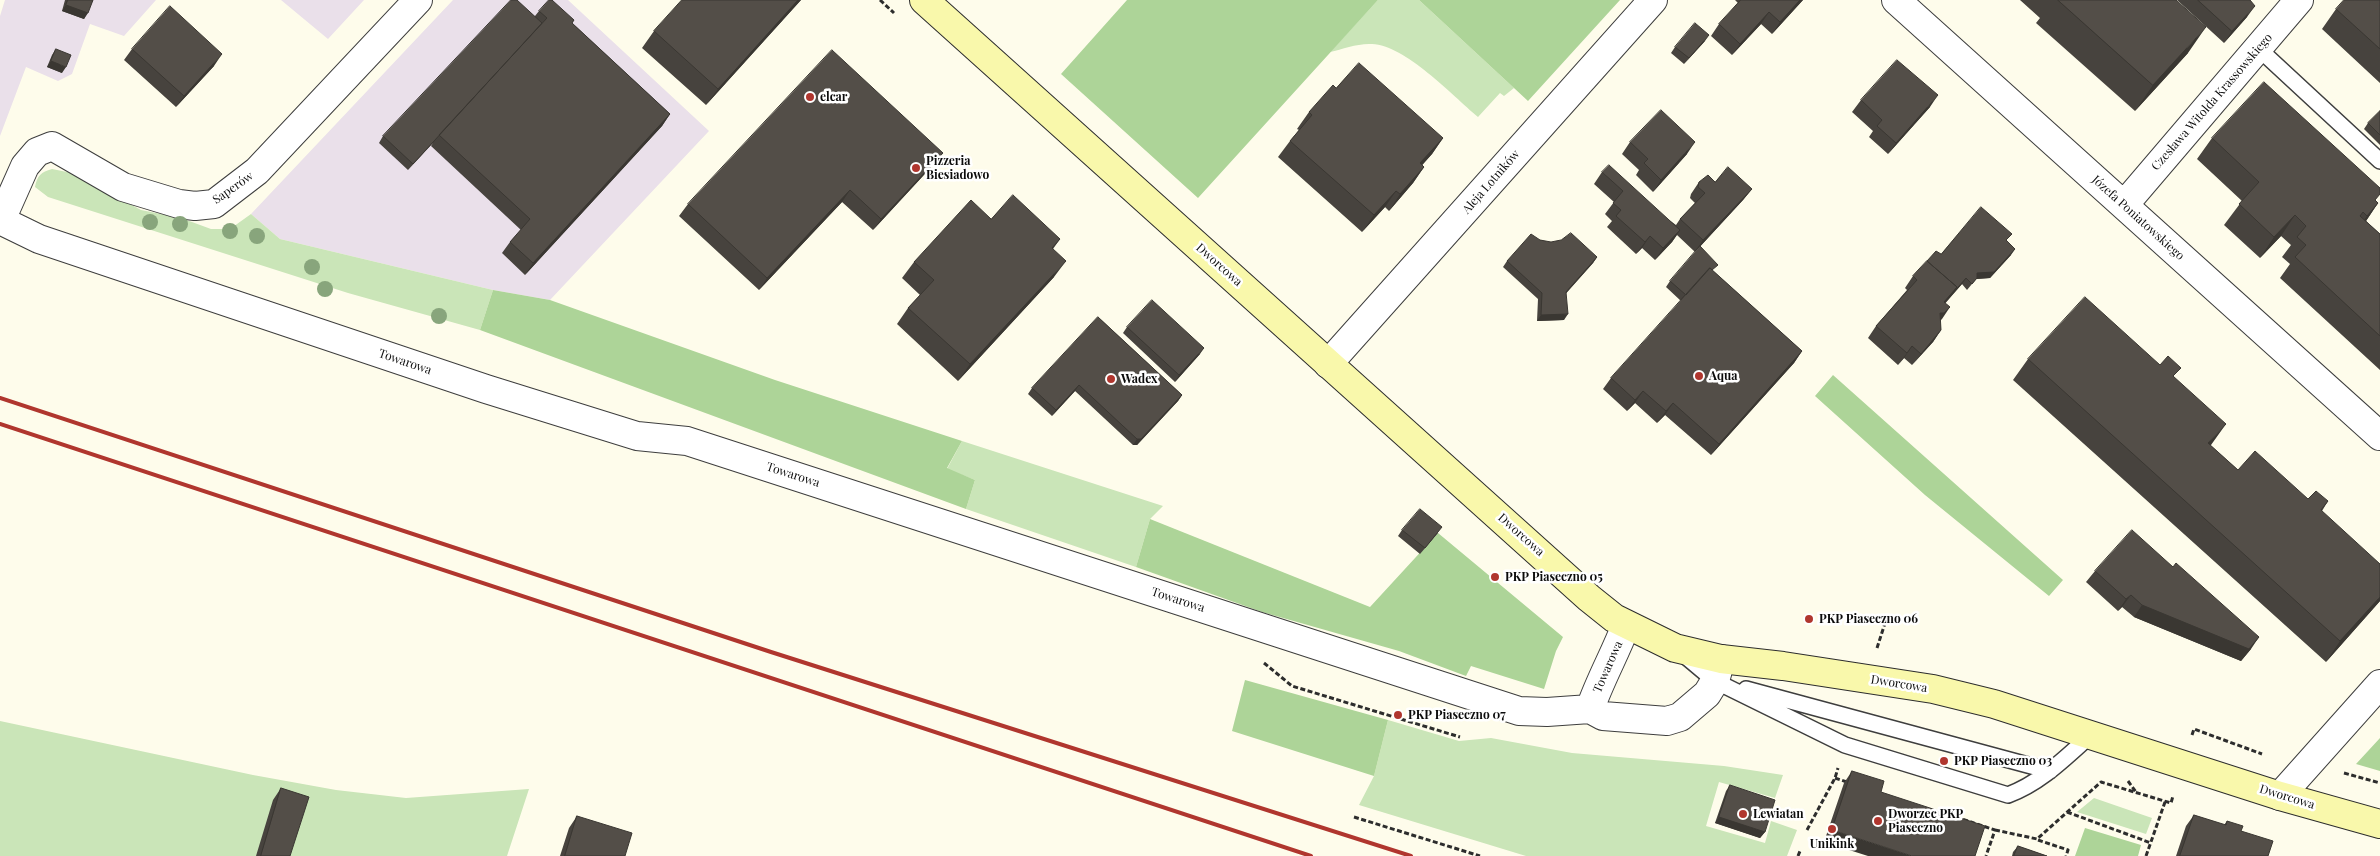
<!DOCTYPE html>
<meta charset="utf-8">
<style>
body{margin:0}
canvas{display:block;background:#fefceb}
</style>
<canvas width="2380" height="856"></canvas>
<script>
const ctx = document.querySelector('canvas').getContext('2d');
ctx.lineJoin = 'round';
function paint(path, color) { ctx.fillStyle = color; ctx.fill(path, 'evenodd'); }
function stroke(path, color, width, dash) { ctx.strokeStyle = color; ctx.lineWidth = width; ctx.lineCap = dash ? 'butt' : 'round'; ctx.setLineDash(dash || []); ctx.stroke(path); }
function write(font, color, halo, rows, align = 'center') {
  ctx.font = font + ' "Playfair Display",serif'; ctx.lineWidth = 5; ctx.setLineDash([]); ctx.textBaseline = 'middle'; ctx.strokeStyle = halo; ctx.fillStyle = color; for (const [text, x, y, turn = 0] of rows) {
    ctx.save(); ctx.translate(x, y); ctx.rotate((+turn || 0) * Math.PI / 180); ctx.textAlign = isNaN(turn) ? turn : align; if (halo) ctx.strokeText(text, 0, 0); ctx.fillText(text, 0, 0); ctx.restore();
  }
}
const industrial = new Path2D(`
 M5 0H156L124 36 90 24 72 74 58 81 26 67 0 136V16Z
 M281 0H364L328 39Z
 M453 0H568L709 131 550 300 493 290 280 239 251 214Z`);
const green = new Path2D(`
 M1378 0H1419L1514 88 1504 96 1500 93 1478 117C1452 95 1405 45 1372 44 1358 43 1343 49 1330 52Z
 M52 169 72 173 141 210 181 218 211 229H230L251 214 280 239 493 290 480 330 348 293 48 197 35 187C37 176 41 172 52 169Z
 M962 441 1163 506 1150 519 1136 567 966 509 975 480 947 469Z
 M1388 720 1459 741 1491 738 1572 753 1724 766 1783 775 1775 798 1719 782 1706 826 1765 843 1771 821 1797 830 1787 856H1526L1359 805 1374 776Z
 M0 721 253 775 336 790 406 798 529 789 507 856H0Z
 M2094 798 2152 818 2146 834 2077 812Z`);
const forest = new Path2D(`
 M1127 0H1378L1198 198 1061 74Z
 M1419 0H1620L1528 101Z
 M493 290 550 300 775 380 962 441 947 468 975 480 966 509 480 330Z
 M1833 375 2063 580 2049 596 1925 495 1815 396Z
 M1150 519 1370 607 1438 533 1563 637 1556 651 1544 689 1471 666 1466 676 1399 651 1262 612 1136 567Z
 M1245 680 1388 720 1374 776 1232 731Z
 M2380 738V771L2356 764Z
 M2085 828 2141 845 2138 856H2075Z`);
const path = new Path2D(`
 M880 0 894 13
 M1877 648 1886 620
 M1264 663 1292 686 1460 737
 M2192 735 2194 729 2262 754
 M2344 773 2380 783
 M1835 778 1847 782
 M2128 781 2136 792
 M2067 812 2151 843
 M1354 817 1480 856
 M1956 817 1995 830 1986 856
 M1807 830 1835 778 1838 768
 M1995 830 2037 839 2101 782 2171 803 2173 796
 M2038 840 2068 850 2066 856
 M1798 856 1800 851
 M2146 856 2165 802`);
const lane = new Path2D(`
 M2258 48 2380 161
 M1684 655 1715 681 1845 745 2008 795C2041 783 2066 757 2092 734
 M1746 689 2050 771`);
const street = new Path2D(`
 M1896 0 2380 436
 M2124 205 2299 0
 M0 220 39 239 486 389 637 436 687 441 1519 711 1547 712 1590 709 1603 716 1667 721 1680 717 1707 694 1715 681 1721 659
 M1 220 25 166 37 152 52 146 123 187 179 204 195 206 214 204 257 171 418 0
 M1328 364 1653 0
 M1590 709C1600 680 1615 654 1626 625
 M2280 796 2380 684`);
const secondary = new Path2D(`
 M924 0 1589 598 1614 618 1675 648 1721 659 1783 666 1933 689 1994 704 2280 796 2380 824`);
const rail = new Path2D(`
 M0 398 771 652 1411 856
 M0 424 1311 856`);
const trees = [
 [150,222],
 [180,224],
 [230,231],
 [257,236],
 [312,267],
 [325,289],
 [439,316]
];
const wall = new Path2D(`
 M65 0H93L84 19 62 11Z
 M682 0H801L706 105 642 48 654 31Z
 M1735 0H1803L1772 34 1761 24 1732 55 1711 36 1719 24 1738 3Z
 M2020 0H2176L2188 53 2135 111 2036 23 2040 18Z
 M2177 0H2250L2247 17 2224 43Z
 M2380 0V83L2322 29 2336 9Z
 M539 11 574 20 572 23 670 114 662 126 525 275 502 253 510 242 521 230 431 146 433 143 408 170 379 143 383 136 535 16Z
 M1705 41 1684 64 1671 53 1675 47Z
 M56 49 62 73 47 67 52 55Z
 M132 49 214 66 176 107 124 60Z
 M1336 88 1443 138 1432 154 1422 165 1424 167 1413 183 1389 211 1385 207 1362 232 1278 157 1290 141 1299 130 1297 129 1309 112Z
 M1861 100 1930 107 1888 154 1869 137 1873 131 1852 112Z
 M2380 111V145L2364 129 2368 123Z
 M2212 138 2376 201 2378 203 2366 221 2380 234V370L2280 278 2290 264 2282 257 2291 245 2281 236 2260 258 2224 225 2242 201 2197 159Z
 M1630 142 1687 154 1653 192 1636 175 1639 170 1622 154Z
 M934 164 873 230 842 202 759 290 679 216 688 204Z
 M1602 172 1676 225 1680 219 1695 203 1690 198 1691 194 1699 182H1715L1752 189 1743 200 1695 252 1677 235 1672 242 1655 260 1642 248 1636 254 1607 227 1612 221 1605 214 1614 202 1594 184Z
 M991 219 1060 239 1053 249 1054 277 958 381 897 324 908 308 920 295 902 278 914 262Z
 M1540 240 1597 257 1593 263 1566 293 1564 320 1537 321 1538 299 1503 267 1507 261Z
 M2007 241 2011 255 1990 278 1976 279 1967 290 1962 284 1945 303 1940 320 1941 330 1933 342 1912 365 1904 358 1898 365 1868 338 1876 326 1907 290 1905 288 1913 276 1927 261 1941 254Z
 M1713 271 1802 351 1794 363 1711 455 1665 415 1657 423 1635 403 1627 411 1603 389 1611 378 1681 301 1666 287 1670 281Z
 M1098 317 1182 395 1178 401 1137 445H1133L1075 391 1052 416 1028 394 1032 388Z
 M1127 327 1200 354 1175 382 1123 333Z
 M2028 359 2174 377 2210 445 2238 470 2308 499 2328 501 2322 511 2380 601 2326 662 2013 380Z
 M1402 530 1438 533 1420 554 1398 536Z
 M2095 571 2251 649 2241 661 2134 617 2122 607 2118 611 2086 582Z
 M1852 771 1881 792 1824 842 1844 783Z
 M1730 785 1765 832 1760 838 1715 823 1726 791Z
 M281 788 290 856H256L273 800Z
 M2194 815 2224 825 2227 821 2241 831 2268 856H2176L2186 826Z
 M577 816 625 856H560L569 828Z
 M2018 846 2047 856H2012L2013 852Z`);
const shadedWall = new Path2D(`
 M798 0H801L706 105 718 89Z
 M1800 0H1803L1772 34 1780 22Z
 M66 5 88 13 84 19 62 11Z
 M2255 6 2247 17 2224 43 2232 31Z
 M1769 12 1761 24 1732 55 1740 44Z
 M2206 27 2188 53 2135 111 2153 85Z
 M1709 35 1705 41 1684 64 1689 58Z
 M222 54 214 66 176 107 184 96Z
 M51 61 66 67 62 73 47 67Z
 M1938 95 1930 107 1888 154 1896 143Z
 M670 114 662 126 525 275 533 263Z
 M1443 138 1432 154 1409 180 1420 163Z
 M1695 142 1687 154 1653 192 1661 180Z
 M943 153 934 164 873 230 881 219Z
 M1424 167 1413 183 1389 211 1400 194Z
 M1752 189 1743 200 1695 252 1703 240Z
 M850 190 842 202 759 290 767 278Z
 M1396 191 1385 207 1362 232 1374 215Z
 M2378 203 2364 224 2352 236 2367 216Z
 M2295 215 2281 236 2260 258 2274 237Z
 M1680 230 1672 242 1655 260 1663 248Z
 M1650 236 1642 248 1636 254 1645 242Z
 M2015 249 2011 255 1990 278 1976 279 1967 290 1972 284 1977 273Z
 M1597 257 1593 263 1562 298 1566 292Z
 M1066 261 1054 277 958 381 970 364Z
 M1966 278 1962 284 1936 314 1944 302 1957 287Z
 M1950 307 1942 319 1936 325 1940 313Z
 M1568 314 1564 320 1537 321 1541 315Z
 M1941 330 1933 342 1912 365 1921 354Z
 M1912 346 1904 358 1898 365 1907 353Z
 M1204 348 1200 354 1175 382 1179 375Z
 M1802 351 1794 363 1711 455 1719 444Z
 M1079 385 1075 391 1052 416 1056 410Z
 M1643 391 1635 403 1627 411 1635 400Z
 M1182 395 1178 401 1137 445H1133L1137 439Z
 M1673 403 1665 415 1657 423 1666 411Z
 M2226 424 2211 445 2194 464 2208 443Z
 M2131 595 2122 607 2118 611 2126 599Z
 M2380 597V601L2326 662 2340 641Z
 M2142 605 2259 637 2251 649 2241 661 2134 617Z
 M1719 817 1765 832 1760 838 1715 823Z
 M1832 830 1912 856H1868L1824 842Z`);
const building = new Path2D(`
 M68 0H93L88 13 66 5Z
 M511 0H517L542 23 413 164 383 136Z
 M549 0H552L574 20 572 23 670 114 533 263 510 242 530 219 439 135 547 18 539 11Z
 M682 0H798L718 89 654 31Z
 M1741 0H1800L1780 22 1769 12 1740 44 1719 24Z
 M2058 0H2176L2206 27 2153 85Z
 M2198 0H2250L2255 6 2232 31Z
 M2344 0H2380V49L2336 9Z
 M170 6 222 54 184 96 132 49Z
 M1695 23 1709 35 1689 58 1675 47Z
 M56 49 71 55 66 67 51 61Z
 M832 50 943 153 881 219 850 190 767 278 688 204Z
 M1897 60 1938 95 1896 143 1877 126 1882 120 1861 100Z
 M1359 63 1443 138 1420 163 1424 167 1400 194 1396 191 1374 215 1290 141 1312 115 1309 112 1333 85 1336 88Z
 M2264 82 2380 188V194L2375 200 2378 203 2367 216 2363 212 2360 216 2380 234V336L2295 257 2306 245 2297 237 2306 226 2295 215 2274 237 2239 204 2259 182 2212 138Z
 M1661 110 1695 142 1661 180 1644 163 1648 159 1630 142Z
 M2380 111V135L2368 123Z
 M1609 165 1680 230 1663 248 1650 236 1645 242 1616 216 1621 210 1613 203 1623 191 1602 172Z
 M1728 167 1752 189 1703 240 1680 219 1705 193 1698 187 1699 182 1708 175 1715 182Z
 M1013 195 1060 239 1052 248 1066 261 970 364 908 308 934 280 914 262 971 200 991 219Z
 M1981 207 2012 234 2006 240 2015 249 1994 272 1977 273V278L1972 284 1966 278 1953 293 1957 287 1927 261 1936 251 1941 254Z
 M1571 233 1597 257 1566 292 1568 314 1541 315 1542 293 1507 261 1531 234 1540 240 1551 242 1561 240Z
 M1700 246 1718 265 1712 270 1710 268 1686 295 1670 281Z
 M1927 261 1957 287 1944 302 1950 307 1944 313H1940L1941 330 1921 354 1912 346 1907 353 1876 326 1917 280 1913 276Z
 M1710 268 1802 351 1719 444 1673 403 1666 411 1643 391 1635 400 1611 378Z
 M2085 297 2160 365 2168 356 2181 368 2173 376 2226 424 2208 443 2238 470 2255 451 2308 499 2316 491 2328 501 2321 510 2380 564V597L2340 641 2028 359Z
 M1152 300 1204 348 1179 375 1127 327Z
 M1098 317 1182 395 1141 439H1137L1079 385 1056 410 1032 388Z
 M1420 509 1442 527 1425 548 1402 530Z
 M2132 530 2173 567 2176 563 2259 637 2249 649 2142 605 2131 595 2126 599 2095 571Z
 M1852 771 1884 781 1881 792 1985 826 1975 856H1912L1832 830Z
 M1730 785 1775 800 1765 832 1719 817Z
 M281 788 309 797 290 856H261Z
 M2194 815 2226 825 2227 821 2243 826 2241 831 2273 841 2268 856H2180Z
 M577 816 632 833 625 856H565Z
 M2018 846 2047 856H2014Z`);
const markers = [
 [810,97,5,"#b0362e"],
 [916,168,5,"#b0362e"],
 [1699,376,5,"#b0362e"],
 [1111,379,5,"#b0362e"],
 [1495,577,5,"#b0362e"],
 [1809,619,5,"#b0362e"],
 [1398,715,5,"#b0362e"],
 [1944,761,5,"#b0362e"],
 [1743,814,5,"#b0362e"],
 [1878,821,5,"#b0362e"],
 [1832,829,5,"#b0362e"]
];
const poiNames = [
 ["elcar",820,97],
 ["Pizzeria",926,161],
 ["Biesiadowo",926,175],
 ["Aqua",1709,376],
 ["Wadex",1121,379],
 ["PKP Piaseczno 05",1505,577],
 ["PKP Piaseczno 06",1819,619],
 ["PKP Piaseczno 07",1408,715],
 ["PKP Piaseczno 03",1954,761],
 ["Lewiatan",1753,814],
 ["Dworzec PKP",1888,814],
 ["Piaseczno",1888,828],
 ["Unikink",1832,844,"center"]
];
const streetNames = [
 ["Czesława Witolda Krassowskiego",2212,102,-49],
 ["Aleja Lotników",1491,182,-49],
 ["Saperów",233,188,-35],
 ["Józefa Poniatowskiego",2138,218,42],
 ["Dworcowa",1219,265,42],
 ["Towarowa",405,362,19],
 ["Towarowa",793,475,18],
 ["Dworcowa",1521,535,42],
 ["Towarowa",1178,600,18],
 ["Towarowa",1608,667,-66],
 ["Dworcowa",1899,684,9],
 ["Dworcowa",2287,797,17]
];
paint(industrial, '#eae0ea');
paint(green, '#cae5b8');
paint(forest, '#add498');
stroke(lane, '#3e3e3e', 18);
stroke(street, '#3e3e3e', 30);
stroke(secondary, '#2d2d2d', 30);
stroke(path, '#2d2d2d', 3, [5, 2.5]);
stroke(lane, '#fff', 15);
stroke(street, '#fff', 28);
stroke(secondary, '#f9f8ab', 28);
stroke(rail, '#b0362e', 4);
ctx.fillStyle = '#88a57c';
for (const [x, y] of trees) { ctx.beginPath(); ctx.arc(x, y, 8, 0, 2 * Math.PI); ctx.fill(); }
paint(wall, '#47433e');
paint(shadedWall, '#3a3732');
paint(building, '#534e48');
stroke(building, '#3a3732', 1);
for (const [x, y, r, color] of markers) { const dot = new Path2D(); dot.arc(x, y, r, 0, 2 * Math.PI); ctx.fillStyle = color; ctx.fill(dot); stroke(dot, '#fff', 2); }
write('bold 12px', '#0b0b0b', '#fff', poiNames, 'left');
write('12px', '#0b0b0b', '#fff', streetNames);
</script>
